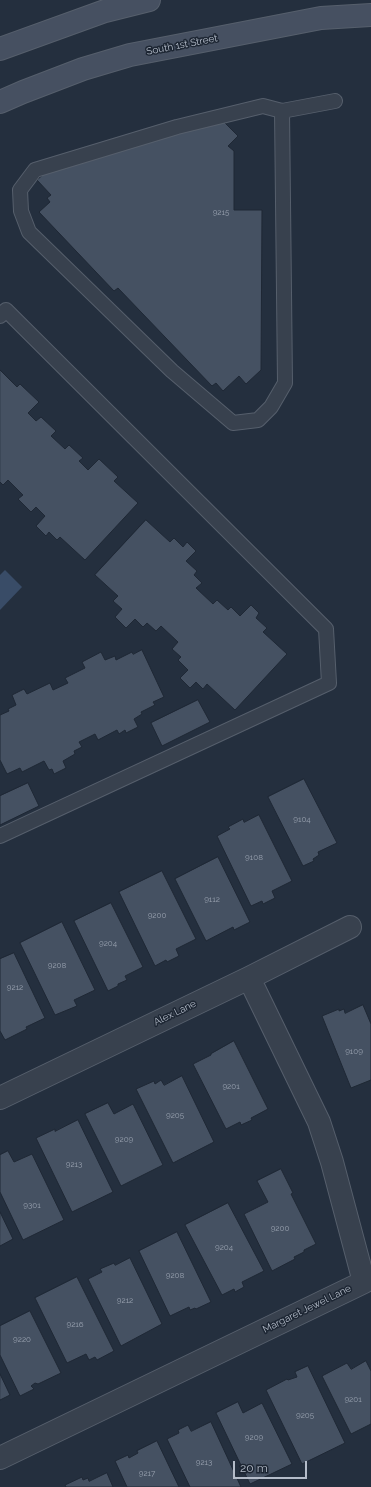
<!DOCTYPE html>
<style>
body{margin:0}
#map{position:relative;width:371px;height:1487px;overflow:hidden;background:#242f3e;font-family:Raleway,sans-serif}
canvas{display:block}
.scale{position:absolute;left:233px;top:1461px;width:74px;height:18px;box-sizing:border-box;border:2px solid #b4bcc9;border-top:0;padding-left:5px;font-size:12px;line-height:14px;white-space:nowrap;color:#b4bcc9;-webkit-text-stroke:3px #1d2633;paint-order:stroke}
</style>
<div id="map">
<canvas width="371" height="1487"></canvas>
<div class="scale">20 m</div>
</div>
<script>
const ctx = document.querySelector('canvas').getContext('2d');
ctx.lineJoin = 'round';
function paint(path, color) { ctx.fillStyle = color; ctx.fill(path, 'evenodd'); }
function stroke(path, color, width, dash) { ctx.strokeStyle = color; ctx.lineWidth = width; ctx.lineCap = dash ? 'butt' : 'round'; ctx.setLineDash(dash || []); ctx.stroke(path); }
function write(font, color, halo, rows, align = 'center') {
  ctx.font = font + ' Raleway,sans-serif'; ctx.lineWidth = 3; ctx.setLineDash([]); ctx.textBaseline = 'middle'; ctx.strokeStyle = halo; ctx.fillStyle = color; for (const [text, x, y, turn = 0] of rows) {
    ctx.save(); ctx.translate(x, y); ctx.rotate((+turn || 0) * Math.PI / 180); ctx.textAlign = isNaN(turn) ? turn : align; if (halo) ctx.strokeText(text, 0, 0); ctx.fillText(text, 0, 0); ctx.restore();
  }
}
const water = new Path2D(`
 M5 570 22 587 0 610V575Z`);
const building = new Path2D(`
 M222 120 238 136 228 146 234 151V210H262L261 370 246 384 239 376 223 391 216 383 212 386 118 288 114 291 39 212 50 202 47 198 51 195 37 180 47 171Z
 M0 370 17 387 20 384 39 402 28 413 36 421 41 417 56 431 51 436 65 449 69 445 83 458 79 461 88 470 99 459 118 477 114 481 138 503 85 560 60 537 57 540 49 532 46 536 36 526 45 516 36 507 31 512 18 499 23 495 8 480 3 485 0 482Z
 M146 520 170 542 174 538 183 547 187 542 196 551 186 561 197 571 194 575 202 583 196 588 213 604 217 600 228 610 231 607 240 616 251 605 259 613 256 618 267 628 263 632 287 654 235 710 207 684 203 689 196 682 190 688 180 678 188 670 178 660 181 657 172 649 178 642 161 626 156 631 147 623 143 627 135 619 126 628 115 617 122 609 113 601 118 596 95 575Z
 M142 650 164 697 153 702 155 705 141 712 142 714 134 719 138 727 126 733 125 730 119 734 117 730 98 740 95 734 79 742 82 747 74 751 75 754 63 761 66 768 54 774 52 769 49 770 44 761 22 772 20 768 7 774 0 760V715L9 711 8 709 16 705 12 695 24 689 27 694 50 683 53 690 68 683 65 678 85 668 82 662 101 652 105 660 115 656 116 660 132 652 133 654Z
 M198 700 210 722 162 746 151 723Z
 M304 779 337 843 318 852 319 855 313 859 314 861 303 866 268 797Z
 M28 783 39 806 0 825V796Z
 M259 815 292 881 272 891 275 898 263 904 262 901 251 906 217 836 230 829 228 827 243 819 244 822Z
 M218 857 250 922 234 930 233 927 206 941 175 879Z
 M162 871 196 939 176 949 179 956 167 962 166 960 155 966 119 892Z
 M111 903 143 967 125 976 127 980 118 984V986L108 991 74 921Z
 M62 922 95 990 74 1000 77 1006 55 1015 20 943Z
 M14 953 45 1018 26 1027 27 1029 5 1040 0 1031V959Z
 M363 1005 371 1024V1080L351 1088 322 1016 339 1009V1011L344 1009 345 1013Z
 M234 1041 268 1109 251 1118 252 1120 241 1125 240 1122 226 1129 193 1064 211 1055V1054Z
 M182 1076 214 1142 173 1163 136 1089 154 1081 155 1084 161 1080 164 1085Z
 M108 1103 114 1114 133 1104 163 1165 121 1186 85 1114Z
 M78 1120 113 1192 72 1212 36 1138 55 1129V1131Z
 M8 1151 14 1162 32 1154 64 1220 23 1240 0 1192V1155Z
 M281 1169 293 1193 291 1194 316 1244 304 1250V1252L294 1257 295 1259 272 1271 244 1214 268 1202 257 1181Z
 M228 1203 264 1271 242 1282 244 1287 235 1292 234 1289 222 1295 185 1225Z
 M0 1212 13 1239 0 1246Z
 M177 1232 211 1302 196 1309 195 1308 190 1310 189 1307 170 1316 139 1251Z
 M130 1258 162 1324 121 1346 88 1279 102 1272 100 1269 114 1263 115 1265Z
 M77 1277 114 1351 97 1360 95 1357 89 1360 86 1354 67 1363 35 1298Z
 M30 1311 61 1373 38 1384 35 1383 31 1386 34 1389 20 1396 0 1355V1326Z
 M366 1361 371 1371V1424L351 1434 322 1376 347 1363 351 1369Z
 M308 1366 345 1443 302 1464 266 1390 287 1379 288 1380 297 1377 295 1372Z
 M0 1374 10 1395 0 1400Z
 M238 1402 243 1413 262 1403 292 1464 250 1484 216 1413Z
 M211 1422 241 1487H190L167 1439 179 1433 178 1430 188 1425 191 1431Z
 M157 1441 179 1487H127L115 1461 128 1455 129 1458 138 1453 137 1451Z
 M107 1473 113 1487H66L65 1485 82 1477 83 1480 88 1478 89 1481Z`);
const lane = new Path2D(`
 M282 111 285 383 271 407 258 420 233 423 172 371 29 232 21 211 20 190 35 170 177 127 263 106 282 111 335 101
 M0 316 6 310 326 629 329 683 0 836`);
const street = new Path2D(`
 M0 1098 249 978 350 927
 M0 1458 364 1282 332 1162 319 1122 249 978`);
const secondary = new Path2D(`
 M0 49 105 11 149 0
 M0 102 23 92 83 69 130 55 321 18 371 15`);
const numberNames = [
 ["9215",221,213],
 ["9104",302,820],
 ["9108",254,858],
 ["9112",212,900],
 ["9200",157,916],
 ["9204",108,944],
 ["9208",57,966],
 ["9212",15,988],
 ["9109",354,1052],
 ["9201",231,1087],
 ["9205",175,1116],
 ["9209",124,1140],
 ["9213",74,1165],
 ["9301",32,1206],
 ["9200",280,1229],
 ["9204",224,1248],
 ["9208",175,1276],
 ["9212",125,1301],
 ["9216",75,1325],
 ["9220",22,1340],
 ["9201",353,1400],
 ["9205",305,1416],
 ["9209",254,1438],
 ["9213",204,1463],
 ["9217",147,1474]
];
const streetNames = [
 ["South 1st Street",182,45,-11],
 ["Alex Lane",175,1013,-26],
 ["Margaret Jewel Lane",307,1309,-26]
];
paint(water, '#394c67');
paint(building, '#455162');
stroke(building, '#1f2835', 1);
stroke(lane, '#565f6c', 16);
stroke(street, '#565f6c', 24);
stroke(secondary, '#565f6c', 24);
stroke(lane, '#38414e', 14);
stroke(street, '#38414e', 22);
stroke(secondary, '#465061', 22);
write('8px', '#98a1af', null, numberNames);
write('10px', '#b4bcc9', '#1d2633', streetNames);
</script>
